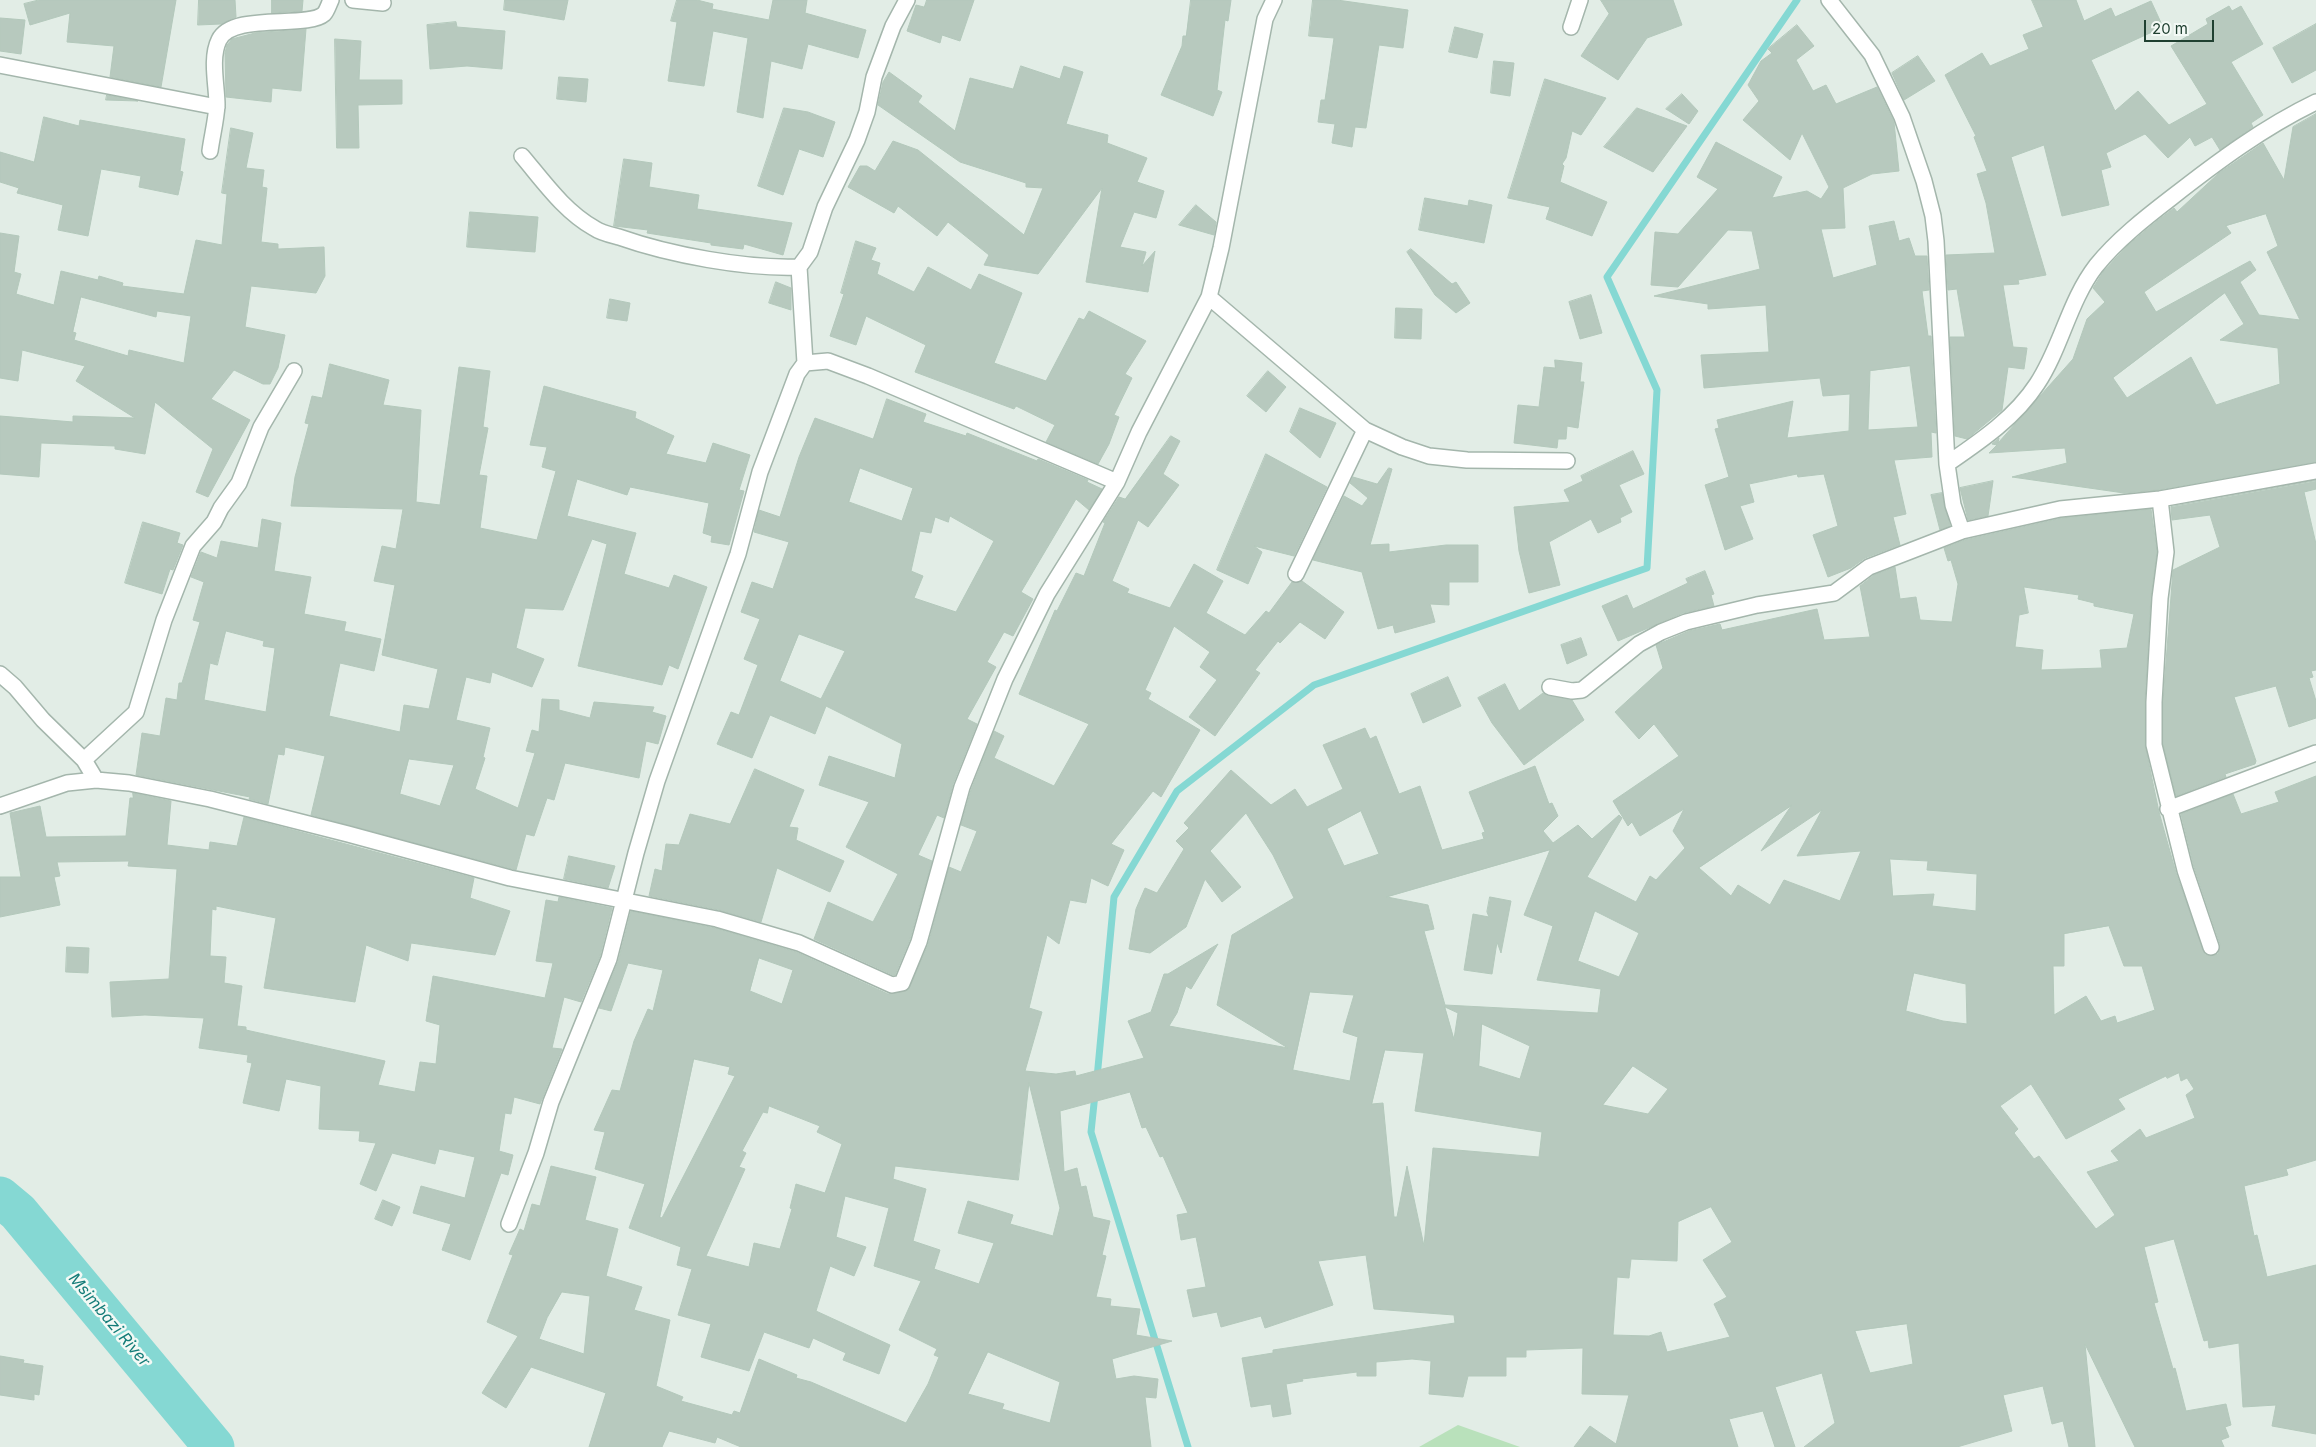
<!DOCTYPE html>
<style>
body{margin:0}
#map{position:relative;width:2316px;height:1447px;overflow:hidden;background:#e2ede6;font-family:Inter,sans-serif}
canvas{display:block}
.scale{position:absolute;left:2144px;top:20px;width:70px;height:22px;box-sizing:border-box;border:2px solid #204031;border-top:0;padding-left:6px;font-size:15px;line-height:18px;white-space:nowrap;color:#204031;-webkit-text-stroke:4px #f3f9f5;paint-order:stroke}
</style>
<div id="map">
<canvas width="2316" height="1447"></canvas>
<div class="scale">20 m</div>
</div>
<script>
const ctx = document.querySelector('canvas').getContext('2d');
ctx.lineJoin = 'round';
function paint(path, color) { ctx.fillStyle = color; ctx.fill(path, 'evenodd'); }
function stroke(path, color, width, dash) { ctx.strokeStyle = color; ctx.lineWidth = width; ctx.lineCap = dash ? 'butt' : 'round'; ctx.setLineDash(dash || []); ctx.stroke(path); }
function write(font, color, halo, rows, align = 'center') {
  ctx.font = font + ' Inter,sans-serif'; ctx.lineWidth = 5; ctx.setLineDash([]); ctx.textBaseline = 'middle'; ctx.strokeStyle = halo; ctx.fillStyle = color; for (const [text, x, y, turn = 0] of rows) {
    ctx.save(); ctx.translate(x, y); ctx.rotate((+turn || 0) * Math.PI / 180); ctx.textAlign = isNaN(turn) ? turn : align; if (halo) ctx.strokeText(text, 0, 0); ctx.fillText(text, 0, 0); ctx.restore();
  }
}
const green = new Path2D(`
 M1458 1425 1520 1447H1419Z`);
const stream = new Path2D(`
 M1097 1078 1114 897 1177 791 1314 685 1647 568 1657 390 1607 277 1797 0
 M1095 1094 1091 1132 1188 1447`);
const river = new Path2D(`
 M0 1197 18 1212 214 1447`);
const building = new Path2D(`
 M39 0H176L161 87 110 77 114 46 67 42 70 13 30 25 24 4Z
 M199 0H235L236 17 221 24 198 25Z
 M272 0H303L302 11 272 13Z
 M505 0H568L564 20 504 10Z
 M677 0H697L713 4 712 9 769 20 773 0H807L805 13 866 30 858 58 808 44 802 69 771 61 763 118 737 112 748 38 713 31 704 86 668 81 677 22 671 21Z
 M927 0H974L960 41 942 35 940 43 907 31 916 5 924 7Z
 M1191 0H1231L1228 21 1225 20 1217 90 1222 92 1213 116 1161 95 1182 46 1183 36H1186Z
 M1313 0H1337L1408 10 1403 48 1379 45 1366 128 1355 127 1352 147 1332 143 1335 124 1318 122 1321 100H1325L1334 38 1309 36Z
 M1601 0H1673L1682 25 1647 38 1618 80 1581 56 1609 14Z
 M2032 0H2076L2084 21 2111 8 2115 17 2151 1 2163 27 2091 60 2115 111 2138 91 2169 125 2207 104 2171 46 2208 24 2206 19 2229 6 2232 11 2241 6 2263 44 2231 62 2263 115 2251 123 2253 127 2220 150 2212 137 2195 146 2190 137 2168 158 2145 134 2106 153 2111 167 2101 170 2109 205 2062 216 2044 145 2011 157 2046 275 2018 280 2019 284 2003 285 2013 347 2027 348 2024 369 2008 367 2002 410 1967 439 1955 436 1950 337H1965L1957 289 1948 290 1946 255 1995 253 1986 203 1977 174 1987 171 1974 137 1976 136 1945 75 1982 53 1990 66 2029 49 2023 35 2043 27Z
 M0 18 25 20 21 54 0 51Z
 M456 22 457 27 505 31 502 69 467 66 430 69 427 25Z
 M2316 24V70L2292 83 2273 48Z
 M1797 25 1814 46 1796 60 1813 91 1826 85 1836 104 1877 87 1894 122 1899 171 1872 174 1843 188 1845 228 1821 229 1833 278 1877 265 1869 226 1894 221 1899 241 1909 238 1915 256H1927L1929 290 1922 291 1928 336H1931L1936 433 1931 432 1932 457 1894 460 1906 514 1893 517 1900 545 1865 558 1851 568 1828 577 1813 535 1838 526 1824 474 1798 477 1797 474 1749 484 1754 502 1740 506 1753 539 1725 550 1705 485 1729 477 1715 429 1719 428 1717 420 1793 401 1787 438 1849 431 1850 394 1823 396 1820 378 1704 388 1701 355 1769 352 1766 305 1708 309V304L1654 296 1760 269 1752 231 1728 230 1678 287 1651 285 1655 232 1678 234 1718 189 1697 177 1716 142 1782 177 1772 198 1807 191 1821 199 1829 187 1802 133 1790 160 1743 120 1759 101 1748 85 1761 61 1772 53 1768 49ZM1910 366 1918 427 1868 430 1870 371Z
 M1455 27 1483 34 1477 58 1449 52Z
 M306 29 301 91 272 88 271 102 226 97 225 53 227 45 232 39 255 33Z
 M335 39 361 41 359 80H402V104L358 105 359 148H337Z
 M1918 56 1935 81 1904 100 1892 73Z
 M1494 61 1514 63 1510 96 1491 93Z
 M1021 66 1060 79 1064 66 1083 72 1066 124 1108 135 1107 143 1147 158 1137 182 1164 191 1156 218 1134 212 1120 247 1146 252 1142 266 1155 251 1148 292 1086 282 1102 188 1038 274 984 265 989 255 948 222 937 236 898 206 894 213 848 187 860 166H867L875 171 893 141 918 150 1024 235 1043 188 1026 187V183L960 162 878 105 883 82 889 72 922 96 918 102 955 131 970 78 1013 89Z
 M559 77 588 79 586 102 557 99Z
 M1545 79 1606 98 1581 135 1572 131 1566 158 1562 164 1564 166 1560 182 1607 202 1592 236 1546 219 1550 207 1508 198Z
 M1682 94 1698 111 1689 124 1666 109Z
 M107 95 138 101 106 100Z
 M784 108 808 112 835 122 823 157 799 149 783 195 758 186Z
 M1637 108 1687 126 1653 172 1604 147Z
 M2316 114V462L2159 490 2124 493 2012 477 2067 463 2065 448 1989 453 1997 445 1992 444 1999 438 1998 443 2073 359 2087 319 2105 302 2093 288 2103 272 2128 245 2157 221 2174 208 2177 212 2219 173 2263 143 2284 180 2293 127ZM2266 214 2278 246 2267 252 2300 320 2259 315 2240 282 2256 270 2250 261 2156 312 2144 292 2231 233 2226 226ZM2225 293 2244 324 2220 340 2278 348 2280 384 2216 405 2191 357 2127 398 2113 378Z
 M44 117 79 126 80 120 185 139 180 171 183 172 178 195 139 187 141 176 101 169 88 236 58 230 63 205 17 193 19 188 0 182V152L34 162Z
 M231 128 253 133 246 168 264 170 262 187 267 188 261 242 278 244V249L324 247 325 276 316 293 251 286 245 327 285 335 278 368 270 384H263L234 370 211 399 250 420 208 497 196 492 213 449 155 402 145 454 115 449V446L41 443 39 477 0 474V416L73 422V416L135 418 76 381 85 366 22 350 18 381 0 378V233L19 236 14 272 21 274 16 294 54 305 61 271 98 280 99 276 123 283 122 286 184 294 196 240 222 245 227 194 222 193ZM81 297 156 317 157 311 191 316 184 363 129 350 128 356 74 340 76 333 73 332Z
 M624 159 652 163 649 187 699 195 697 209 792 223 783 255 744 244 743 249 711 245V243L647 233 648 230 614 226Z
 M1425 198 1468 206 1469 200 1492 205 1484 243 1419 230Z
 M1196 205 1216 222 1214 235 1179 225Z
 M470 212 538 217 535 252 467 247Z
 M856 241 876 248 871 260 880 263 877 274 914 292 928 267 971 290 979 274 1022 293 994 363 1046 381 1079 318 1084 320 1089 311 1146 341 1125 374 1132 378 1114 415 1119 417 1109 444 1098 464 1046 442 1055 425 1016 406 1014 409 915 372 926 345 866 316 856 345 830 336 844 294 841 293Z
 M1411 249 1452 284 1456 282 1470 303 1456 313 1435 295 1407 252Z
 M776 282 791 288V310L769 303Z
 M1591 295 1602 333 1580 339 1569 302Z
 M610 299 630 303 627 321 607 318Z
 M1396 308 1422 309 1421 339 1395 338Z
 M1555 360 1582 363 1580 382H1584L1578 428 1567 426 1566 439H1558L1557 448 1514 443 1518 405 1539 407 1544 367 1555 368Z
 M330 364 389 380 383 405 421 410 416 502 440 505 459 367 490 371 483 427 488 428 479 475 487 476 480 528 537 540 556 471 542 467 547 447 530 445 544 386 636 412 635 418 674 436 666 454 706 463 713 443 750 455 739 490 744 491 729 545 711 542 712 536 703 533 709 503 630 487 627 495 577 479 567 516 636 533 624 574 669 588 674 575 707 587 678 669 669 665 662 685 578 666 607 544 592 539 563 610 525 608 516 648 544 659 532 687 492 672 490 683 466 677 456 720 490 728 483 757 485 758 475 789 518 808 535 753 526 751 532 730 539 732 542 699 559 700V710L590 718 594 702 654 707 652 712 666 716 658 744 646 741 639 778 565 763 554 800 547 798 534 836 526 834 516 870 311 815 325 756 285 747 284 755 278 754 268 804 249 799 250 797 136 775 142 733 160 736 166 698 177 700 179 683H182L200 622 193 620 204 582 191 577 201 552 217 558 221 541 258 548 262 519 281 523 274 571 311 577 304 614 346 622 344 631 381 639 374 671 340 663 329 716 400 732 404 705 429 709 438 669 382 655 395 585 374 581 382 546 396 549 403 509 291 506 295 477 309 424 305 423 312 396 322 398ZM226 631 264 641 263 646 275 648 266 712 204 700 210 663 217 665ZM409 759 454 765 440 806 400 794Z
 M1268 371 1286 387 1266 412 1247 396Z
 M887 399 926 414 923 422 966 436 967 433 1037 461 1038 459 1088 480 1087 482 1102 489 1089 510 1076 499 1021 592 1033 599 1013 636 1004 632 987 662 996 667 967 719 977 724 953 784 944 818 937 815 918 855 932 861 910 939 895 975H893L814 939 828 902 873 922 898 874 846 847 869 802 819 785 829 756 895 778 902 744 826 706 815 734 770 715 752 758 717 744 731 712 739 715 758 665 744 659 760 619 741 612 752 582 773 589 789 542 754 532 759 510 780 517 799 457 815 418 873 439ZM860 468 913 488 902 521 849 502ZM950 516 994 541 956 612 914 598 923 576 911 571 920 531 931 533 935 517 948 522ZM799 634 845 651 821 699 780 681Z
 M1300 408 1336 423 1320 458 1290 432Z
 M1171 436 1180 441 1163 474 1179 485 1148 527 1138 520 1112 581 1129 589 1127 593 1170 608 1194 564 1223 581 1206 613 1245 635 1266 611 1269 613 1292 582 1302 581 1344 612 1325 639 1300 622 1280 643 1278 641 1255 670 1260 673 1215 736 1189 717 1217 680 1200 667 1210 652 1174 626 1145 690 1151 693 1148 699 1200 730 1161 797 1153 791 1111 844 1124 850 1108 886 1091 878 1086 903 1070 900 1059 944 1047 935 1029 1008 1042 1012 1025 1071 1056 1074 1075 1071 1076 1076 1144 1058 1128 1021 1151 1012 1164 974H1168L1218 944 1191 989 1186 986 1177 1013 1169 1026 1288 1048 1217 1005 1232 935 1294 898 1273 855 1246 813 1210 851 1241 887 1222 902 1205 879 1186 927 1150 953 1129 949 1136 909 1145 888 1157 893 1184 849 1176 841 1189 828 1184 823 1231 770 1271 805 1295 789 1307 807 1343 789 1323 745 1365 728 1370 739 1376 736 1399 794 1420 786 1442 850 1484 839 1482 833 1485 832 1469 792 1535 766 1549 804 1552 803 1558 816 1543 831 1553 843 1578 825 1592 839 1619 815 1622 818 1587 877 1636 902 1650 876 1656 880 1685 848 1673 831 1684 809 1640 836 1632 822 1628 826 1613 801 1679 756 1654 724 1639 739 1615 712 1663 668 1656 645 1689 631 1720 624 1722 630 1817 609 1824 640 1870 637 1860 586 1874 575 1895 567 1900 599 1916 597 1920 620 1952 622 1958 584 1951 560 1948 561 1944 548 1965 540 2062 518 2151 509 2157 552 2151 597 2145 701V745L2159 812 2176 873 2205 954 2210 956 2218 954 2220 944 2194 867 2181 814 2233 794 2241 814 2279 802 2275 792 2316 776V1160L2286 1169 2288 1175 2244 1186 2254 1236 2257 1235 2267 1277 2316 1265V1434L2272 1426 2276 1405 2243 1407 2239 1343 2209 1348 2208 1340 2204 1341 2174 1239 2144 1247 2158 1302 2154 1303 2173 1369 2175 1368 2186 1411 2226 1404 2231 1425 2225 1427 2229 1437 2221 1440 2224 1447H2135L2085 1344 2095 1447H2069L2063 1421 2052 1424 2043 1386 2003 1395 2012 1431 1957 1447H1804L1835 1423 1822 1373 1775 1387 1795 1447H1775L1763 1411 1729 1419 1738 1447H1574L1590 1426 1616 1444 1629 1395 1582 1394 1583 1348 1526 1350V1357H1506V1376H1468L1463 1397 1429 1394 1431 1361 1412 1359 1376 1362V1376H1357V1372L1302 1379 1303 1381 1286 1384 1291 1414 1273 1417 1271 1404 1251 1407 1242 1358 1273 1353V1350L1455 1323 1454 1315 1374 1309 1366 1255 1318 1261 1333 1305 1265 1328 1261 1316 1221 1327 1217 1312 1193 1317 1187 1290 1206 1287 1196 1237 1181 1240 1177 1215 1188 1213 1163 1156 1160 1157 1146 1127 1142 1128 1130 1092 1060 1111 1064 1172 1077 1168 1081 1187 1086 1186 1093 1217 1110 1221 1102 1255 1106 1256 1096 1297 1111 1299 1110 1306 1140 1309 1136 1335 1172 1341 1112 1359 1116 1379 1134 1376 1158 1379 1156 1398 1145 1397 1151 1447H741L717 1437 715 1443 669 1431 662 1447H589L606 1393 531 1367 506 1408 482 1393 518 1336 487 1322 513 1255 509 1254 520 1229 524 1231 532 1204 540 1206 551 1166 596 1177 585 1220 618 1229 606 1276 642 1287 634 1310 670 1320 656 1386 683 1397 681 1401 732 1415 734 1411 740 1413 759 1359 797 1375 796 1378 811 1382 906 1423 928 1384 939 1357 934 1355 937 1349 899 1330 921 1281 874 1266 889 1208 845 1196 836 1237 866 1247 854 1276 830 1266 816 1311 890 1345 879 1374 843 1360 846 1353 813 1338 809 1348 764 1332 749 1371 701 1357 711 1324 678 1315 692 1269 677 1265 681 1247 629 1228 645 1184 595 1169 605 1132 594 1130 612 1090 620 1091 634 1041 648 1009 653 1011 663 970 628 963 611 1011 599 1008 618 962 631 911 715 928 796 952 888 994 908 990 928 945 949 867 961 872 977 831 961 825 971 790 994 731 1004 736 994 758 1054 786 1089 724 1019 694 1055 610 1057 611 1076 573 1084 576 1105 523 1103 522 1119 497 1125 499ZM2024 587 2079 595 2078 599 2094 603V606L2134 614 2127 648 2100 650 2102 668 2041 670 2043 650 2015 647 2019 615 2028 613ZM1791 806 1761 851 1822 810 1797 856 1861 851 1840 901 1784 880 1770 905 1738 885 1731 896 1699 868ZM1361 811 1379 854 1344 866 1327 829ZM1550 850 1524 915 1553 926 1537 980 1601 989 1598 1013 1445 1005 1424 931 1434 929 1428 905 1387 897ZM1890 859 1928 861 1927 870 1977 874 1976 911 1932 906 1934 894 1893 896ZM1595 911 1639 933 1619 977 1578 961ZM2109 926 2124 966H2142L2155 1010 2117 1023 2115 1016 2101 1021 2086 996 2054 1015 2053 966H2064V934ZM759 958 793 970 782 1004 750 991ZM1914 973 1966 984 1967 1024 1943 1021 1906 1011ZM1310 992 1354 995 1343 1032 1358 1037 1350 1081 1293 1070ZM1445 1007 1458 1013 1454 1039ZM1482 1024 1530 1046 1520 1079 1479 1066ZM1385 1050 1424 1053 1415 1111 1542 1132 1539 1157 1433 1148 1424 1246 1407 1166 1397 1217H1394L1383 1103 1372 1104ZM694 1059 730 1067 728 1074 735 1076 662 1218 660 1217ZM1633 1066 1668 1089 1648 1114 1603 1105ZM2179 1073 2181 1081 2187 1078 2194 1089 2186 1095 2195 1118 2146 1138 2140 1129 2111 1151 2119 1161 2087 1172 2115 1215 2096 1229 2039 1156 2034 1159 2014 1133 2018 1129 2000 1106 2031 1084 2066 1139 2125 1109 2118 1099 2166 1076 2167 1078ZM1029 1083 1060 1208 1053 1236 1010 1224 1013 1215 968 1201 958 1233 994 1243 979 1284 934 1269 940 1250 913 1241 926 1189 893 1179 895 1166 1018 1180ZM769 1106 820 1126 817 1132 842 1144 825 1193 796 1184 790 1208 792 1209 780 1249 754 1243 749 1267 706 1256 745 1169 739 1167 746 1153 742 1151 763 1112 767 1113ZM1711 1207 1732 1242 1703 1260 1727 1297 1714 1304 1730 1337 1667 1352 1661 1332 1649 1336 1613 1335 1617 1277 1629 1278 1631 1259 1677 1261 1678 1222ZM562 1292 590 1296 584 1354 539 1339 547 1318ZM1907 1324 1913 1364 1870 1373 1855 1331ZM988 1352 1060 1382 1050 1423 1002 1409 1004 1404 968 1394Z
 M1633 451 1644 474 1619 485 1632 512 1620 518 1621 522 1598 533 1591 519 1549 542 1560 585 1529 593 1519 551 1514 507 1570 502 1564 490 1583 481 1581 476Z
 M1266 454 1327 487 1294 556 1254 546 1262 552 1248 584 1217 570Z
 M1389 468 1392 469 1370 545 1389 544V552L1446 545H1478V582H1449V605L1430 604 1435 622 1395 633 1393 625 1378 629 1362 572 1313 560 1344 496 1362 506 1368 498 1350 483 1353 477 1377 484Z
 M1993 481 1988 516 1968 520 1960 488Z
 M2316 481V489L2304 492 2316 544V670L2311 671 2313 677 2309 678 2316 701V718L2289 727 2276 686 2234 697 2256 761 2255 764 2225 774 2226 777 2176 796 2163 744V702L2173 570 2220 547 2210 515 2172 520 2171 507Z
 M1942 493 1950 526 1940 530 1931 495Z
 M143 522 180 533 177 543 183 545 173 570 170 569 162 594 125 583Z
 M1705 571 1714 594 1711 595 1714 606 1683 613 1618 641 1602 606 1627 595 1633 609 1688 583 1686 579Z
 M1581 638 1587 655 1567 664 1561 645Z
 M1448 677 1461 706 1423 723 1411 694Z
 M1505 684 1519 711 1543 693 1572 700 1584 720 1524 765 1492 723 1478 698Z
 M755 769 804 790 789 827 798 828 796 840 844 861 830 892 777 868 761 922 719 910 649 896 655 869 662 871 666 844 679 845 690 814 730 824Z
 M133 793 171 801 167 845 209 850 210 842 237 846 244 817 474 878 470 898 510 911 495 955 411 943 408 961 366 945 355 1002 264 988 276 918 216 906V910L212 909 210 956 226 957 224 983 242 986 237 1026 246 1027V1030L385 1061 378 1085 415 1092 420 1062 436 1064 440 1025 426 1021 433 976 545 998 553 963 536 961 546 900 558 902 559 897 612 908 600 956 581 1002 564 997 552 1048 562 1049 540 1104 514 1097 511 1114 505 1113 499 1151 513 1155 508 1175 501 1173 470 1260 442 1250 451 1224 413 1213 421 1186 465 1198 475 1157 439 1149 435 1164 392 1153 376 1191 360 1184 376 1143 359 1141 360 1131 319 1129 321 1086 286 1079 279 1111 243 1103 252 1063 247 1062 248 1055 199 1048 204 1018 145 1015 112 1017 110 982 169 979 177 869 128 866 129 861 57 862 60 876 54 877 60 905 0 917V877H21L10 813 40 806 46 837 126 836 130 798H133Z
 M569 856 615 866 608 888 564 879Z
 M1490 897 1511 901 1501 953 1497 942 1492 974 1464 970 1473 914 1489 917 1487 912Z
 M67 947 89 948 88 973 66 972Z
 M383 1200 400 1207 392 1226 375 1219Z
 M0 1356 24 1360 23 1363 43 1366 39 1395 34 1394V1400L0 1395Z`);
const street = new Path2D(`
 M353 0 383 3
 M1829 0 1872 55 1902 117 1924 181 1933 216 1936 241 1947 464 1953 505 1962 531
 M1571 27 1580 0
 M0 65 217 107
 M210 151C212 136 216 121 217 105 217 86 210 58 219 40 232 12 307 29 324 14 327 11 329 4 331 0
 M522 156C544 182 564 211 594 228 601 233 611 235 619 237 670 255 746 269 799 267L810 252 825 207 857 140 867 112 874 77 893 26 907 0
 M799 267 805 363
 M1209 297 1365 430 1402 447 1429 456 1467 460 1567 461
 M1947 464C1979 442 2015 418 2037 384 2061 348 2069 301 2096 266 2117 240 2145 218 2171 198 2217 162 2264 127 2316 102
 M2160 499 2166 552 2160 598 2154 702V745L2185 870 2211 947
 M1296 574 1365 430
 M0 674 15 687 43 720 84 760 96 780
 M1550 687 1572 691 1582 690 1639 644 1661 632 1686 622 1757 605 1834 593 1869 567 1962 531 2060 509 2160 499 2316 471
 M84 760 136 712 164 620 193 546 214 522 221 508 239 483 261 427 294 371
 M0 806 67 783 96 780 129 783 210 799 348 834 510 878 717 919 799 943 892 985 902 983 919 942 962 787 1005 679 1047 594 1117 482 1139 432 1209 297 1221 248 1265 19 1274 0
 M2168 809 2316 753
 M509 1224 536 1153 551 1102 609 959 636 853 657 781 738 554 760 472 797 374 805 363 828 361 868 376 1117 482`);
const waterNames = [
 ["Msimbazi River",109,1320,50]
];
paint(green, '#b9e1bb');
stroke(stream, '#85d8d3', 7);
stroke(river, '#85d8d3', 41);
paint(building, '#b7c9be');
stroke(building, '#b3c8bb', 1);
stroke(street, '#a4b6ac', 18);
stroke(street, '#fff', 15);
write('italic 16px', '#147c78', '#f3f9f5', waterNames);
</script>
